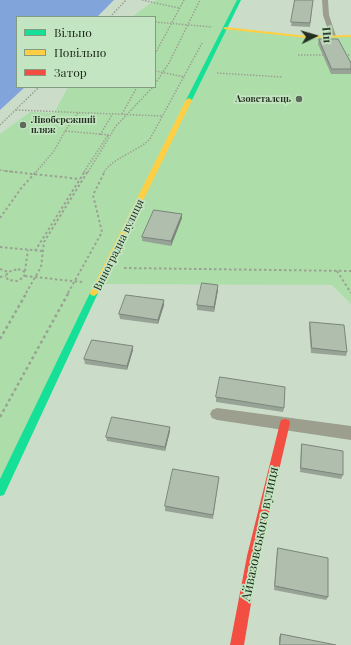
<!DOCTYPE html>
<meta charset="utf-8">
<style>
body{margin:0}
#map{position:relative;width:351px;height:645px;overflow:hidden;background:#cbddc9;font-family:"Playfair Display",serif}
canvas{display:block}
.legend{position:absolute;left:16px;top:16px;width:140px;height:72px;box-sizing:border-box;background:#c4e5c1;border:1px solid #839c81;margin:0;padding:5px 7px;list-style:none;font-size:12px;color:#212e20}
.legend li{display:flex;align-items:center;gap:8px;height:20px}
.legend b{width:20px;border:1px solid #839c81}
.north{position:absolute;left:295px;top:16px;width:40px;height:40px;-webkit-text-stroke:3px #c4e5c1;paint-order:stroke;rotate:85deg;font-size:11px;font-weight:700;line-height:16px;text-align:center;color:#212e20}
.north::after{content:'';display:block;margin:auto;width:14px;height:18px;background:#212e20;clip-path:polygon(50% 0,100% 100%,50% 72%,0 100%)}
</style>
<div id="map">
<canvas width="351" height="645"></canvas>
<ul class="legend">
<li><b style="height:5px;background:#16e098"></b>Вільно</li>
<li><b style="height:5px;background:#ffcf43"></b>Повільно</li>
<li><b style="height:5px;background:#f24e42"></b>Затор</li>
</ul>
<div class="north">Пн</div>
</div>
<script>
const ctx = document.querySelector('canvas').getContext('2d');
ctx.lineJoin = 'round';
function paint(path, color) { ctx.fillStyle = color; ctx.fill(path, 'evenodd'); }
function stroke(path, color, width, dash) { ctx.strokeStyle = color; ctx.lineWidth = width; ctx.lineCap = dash ? 'butt' : 'round'; ctx.setLineDash(dash || []); ctx.stroke(path); }
function write(font, color, halo, rows, align = 'center') {
  ctx.font = font + ' "Playfair Display",serif'; ctx.lineWidth = 3.5; ctx.setLineDash([]); ctx.textBaseline = 'middle'; ctx.strokeStyle = halo; ctx.fillStyle = color; for (const [text, x, y, turn = 0] of rows) {
    ctx.save(); ctx.translate(x, y); ctx.rotate((+turn || 0) * Math.PI / 180); ctx.textAlign = isNaN(turn) ? turn : align; if (halo) ctx.strokeText(text, 0, 0); ctx.fillText(text, 0, 0); ctx.restore();
  }
}
const green = new Path2D(`
 M156 0H239L225 28 307 37 351 36V304L332 285 100 284 0 491V134L30 112 54 113 68 87H155V17H132L149 4Z`);
const water = new Path2D(`
 M0 0H114L97 17H17V87H25L0 110Z`);
const pathFar2 = new Path2D(`
 M142 0 179 8
 M110 17 126 0
 M155 22 212 27
 M155 54 184 0
 M298 55H326
 M345 55H351
 M155 71 185 77
 M217 73 282 77
 M155 84 169 63 200 0
 M16 110 163 116
 M122 114 137 87
 M0 125 39 87
 M65 131 78 113
 M100 135 113 113
 M0 170 14 172
 M36 172 54 151 65 131 110 135
 M84 172 108 135
 M88 172 116 126 153 87
 M104 172C114 157 137 152 150 139L202 43`);
const pathFar1 = new Path2D(`
 M5 171 80 179
 M0 218 22 187 37 171
 M0 247 42 251
 M35 251 85 171
 M124 268 351 271
 M0 269 8 272
 M18 269 25 272 24 277 17 281 8 280 6 276 8 272Z
 M25 271 28 250
 M337 271 351 293
 M25 276 82 282
 M0 277 6 276
 M26 293 41 267 44 242 88 171
 M68 293 102 232 93 195 105 171`);
const path = new Path2D(`
 M0 339 27 292
 M0 417 69 292`);
const street = new Path2D(`
 M322 0H328L329 15 336 36 335 37 330 36 323 15Z
 M217 408 351 426V440L217 420 212 418 210 414 212 410Z`);
const fast = new Path2D(`
 M237 0H241L192 100 187 101 186 100Z
 M94 290 98 293 4 495 0 496V479L90 293Z`);
const slow = new Path2D(`
 M225 27 307 36 351 35V37L307 38 223 29Z
 M189 98 192 100 98 293 94 296 91 295 90 293 186 100Z`);
const jam = new Path2D(`
 M285 419 289 420 290 423 259 556 244 645H230L247 556 280 423 281 420Z`);
const wall = new Path2D(`
 M295 0H313L310 27 291 26Z
 M319 39 351 63V74H331L318 44Z
 M182 218 171 246 142 241V237Z
 M218 290 214 312 197 310V305Z
 M164 305 158 324 120 319 119 314Z
 M310 322 347 352 346 356 311 353 309 327Z
 M133 350 127 370 85 364 84 359Z
 M216 397 284 408 283 412 216 402Z
 M170 431 165 451 107 441 106 437Z
 M302 444 343 475 341 479 300 472 301 449Z
 M219 477 213 519 165 511V506Z
 M278 548 328 597 326 600 274 590 277 552Z
 M281 634 336 645H279V637Z`);
const shadedWall = new Path2D(`
 M182 214V218L171 246V241Z
 M218 285V290L214 312V307Z
 M164 300V305L158 324V320Z
 M133 346V350L127 370V366Z
 M170 427V431L165 451V447Z`);
const building = new Path2D(`
 M295 0H313L310 23 291 22Z
 M319 39H338L351 63V69H332Z
 M154 210 182 214 171 241 142 237Z
 M202 283 218 285 214 307 197 305Z
 M126 295 164 300 158 320 119 314Z
 M310 322 344 325 347 352 312 348Z
 M92 340 133 346 127 366 84 359Z
 M220 377 285 387 284 408 216 397Z
 M112 417 170 427 165 447 106 437Z
 M302 444 343 451V475L301 468Z
 M173 469 219 477 213 515 165 506Z
 M278 548 328 558V597L275 586Z
 M281 634 336 645H280Z`);
const markers = [
 [299,99,4,"#5c6b5b"],
 [23,125,4,"#5c6b5b"]
];
const farPoinames = [
 ["Азовсталець",291,99],
 ["Лівобережний",31,120,"left"],
 ["пляж",31,130,"left"]
];
const streetNames = [
 ["Виноградна вулиця",119,245,-64]
];
const nearStreetnames = [
 ["Айвазовського вулиця",260,534,-78]
];
paint(green, '#addeaa');
paint(water, '#81a5da');
stroke(pathFar2, '#9ba192', 1.5, [1.5, 1.5]);
stroke(pathFar1, '#9ba192', 2, [2.5, 2.5]);
stroke(path, '#9ba192', 2.5, [3, 3]);
paint(street, '#9c9f8e');
paint(fast, '#16e098');
paint(slow, '#ffcf43');
paint(jam, '#f24e42');
paint(wall, '#97a396');
paint(shadedWall, '#7b857a');
paint(building, '#b0beae');
stroke(building, '#7b857a', 1);
for (const [x, y, r, color] of markers) { const dot = new Path2D(); dot.arc(x, y, r, 0, 2 * Math.PI); ctx.fillStyle = color; ctx.fill(dot); stroke(dot, '#c4e5c1', 1.5); }
write('bold 9px', '#212e20', '#c4e5c1', farPoinames, 'right');
write('11px', '#212e20', '#c4e5c1', streetNames);
write('13px', '#212e20', '#c4e5c1', nearStreetnames);
</script>
